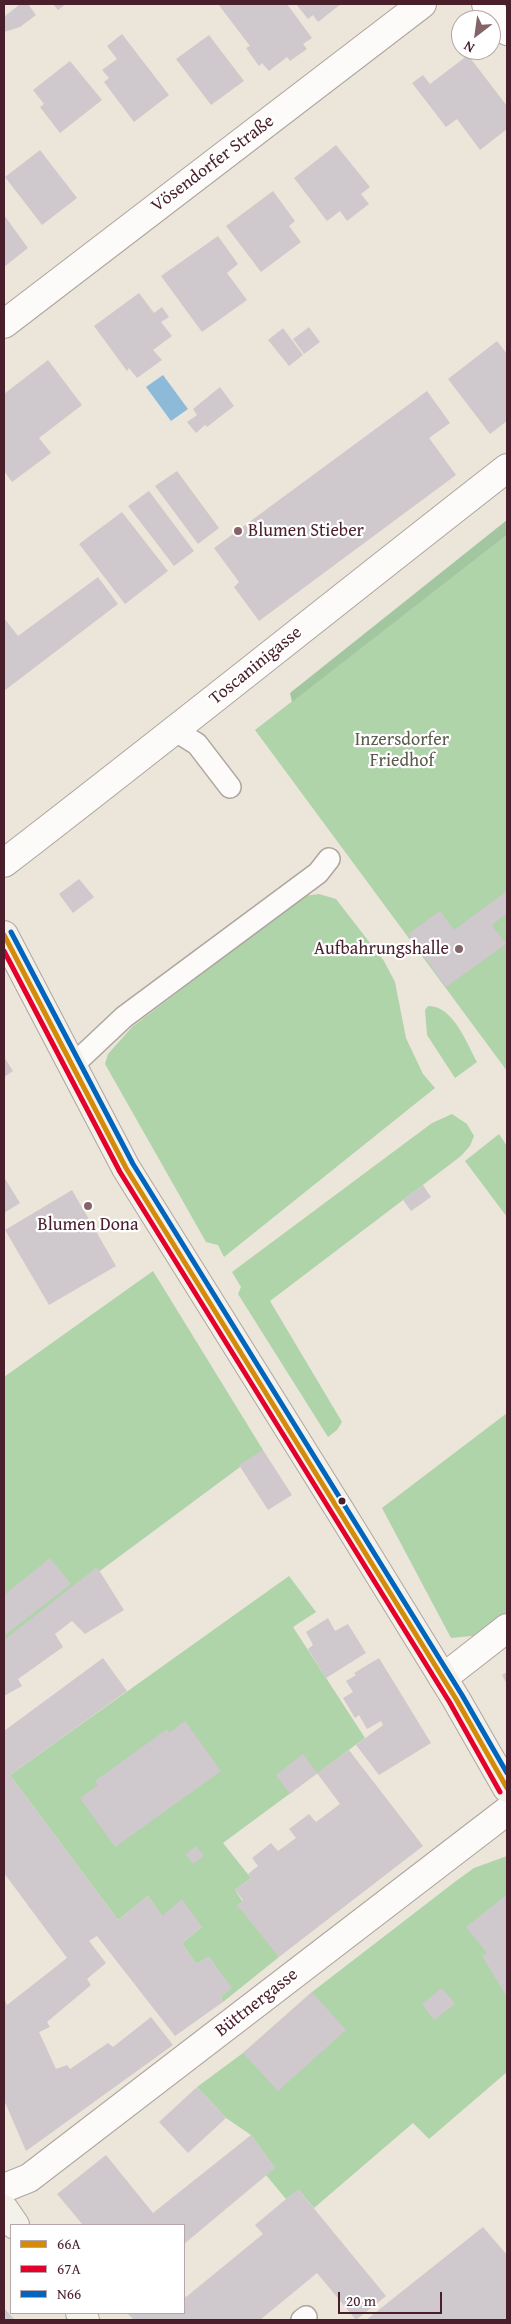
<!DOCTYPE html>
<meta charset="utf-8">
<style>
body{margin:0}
#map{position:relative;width:511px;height:2324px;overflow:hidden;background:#ece5d9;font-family:"Gentium Book Plus",serif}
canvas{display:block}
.frame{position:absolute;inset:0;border:5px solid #4a1f2b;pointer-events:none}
.legend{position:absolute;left:10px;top:2224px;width:175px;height:90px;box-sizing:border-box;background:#fff;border:1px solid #b7a5aa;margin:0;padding:6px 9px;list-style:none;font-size:15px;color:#4a1f2b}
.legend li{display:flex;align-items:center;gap:10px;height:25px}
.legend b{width:25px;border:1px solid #b7a5aa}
.north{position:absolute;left:451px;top:10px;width:50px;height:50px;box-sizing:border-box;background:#fff;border:1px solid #b7a5aa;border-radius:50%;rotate:210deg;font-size:14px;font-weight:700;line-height:20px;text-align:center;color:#4a1f2b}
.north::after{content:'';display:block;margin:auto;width:18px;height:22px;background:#836468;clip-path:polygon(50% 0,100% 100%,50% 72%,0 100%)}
.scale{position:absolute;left:338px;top:2292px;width:104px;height:22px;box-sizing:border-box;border:2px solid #4a1f2b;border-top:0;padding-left:6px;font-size:15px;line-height:18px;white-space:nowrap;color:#4a1f2b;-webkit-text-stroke:4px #fff;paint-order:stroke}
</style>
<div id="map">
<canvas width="511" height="2324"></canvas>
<div class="frame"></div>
<ul class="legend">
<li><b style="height:6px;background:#d48b09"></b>66A</li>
<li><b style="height:6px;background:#e4002b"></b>67A</li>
<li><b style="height:6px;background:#0065bd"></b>N66</li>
</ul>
<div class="north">N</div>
<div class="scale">20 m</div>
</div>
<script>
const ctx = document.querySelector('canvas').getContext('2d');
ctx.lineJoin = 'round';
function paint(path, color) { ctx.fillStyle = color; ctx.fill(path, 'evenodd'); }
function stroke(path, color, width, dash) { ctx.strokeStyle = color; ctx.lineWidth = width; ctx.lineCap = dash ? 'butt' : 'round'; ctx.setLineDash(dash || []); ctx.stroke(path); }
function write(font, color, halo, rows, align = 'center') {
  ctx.font = font + ' "Gentium Book Plus",serif'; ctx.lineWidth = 4.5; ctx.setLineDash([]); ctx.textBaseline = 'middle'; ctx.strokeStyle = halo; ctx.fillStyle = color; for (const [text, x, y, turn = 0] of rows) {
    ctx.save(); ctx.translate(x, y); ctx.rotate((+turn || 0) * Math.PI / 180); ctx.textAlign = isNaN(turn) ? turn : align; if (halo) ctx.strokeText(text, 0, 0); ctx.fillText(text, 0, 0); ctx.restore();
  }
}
const green = new Path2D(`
 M507 535V1071L255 730Z
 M319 894 336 899 384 961 395 982 406 1038 423 1074 435 1088 224 1257 218 1245 206 1242 105 1064 108 1054 132 1027 304 896Z
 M428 1006C453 1005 467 1044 477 1062L455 1078 427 1035 425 1010Z
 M452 1114 467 1124 474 1136 470 1146 461 1156 270 1301 342 1422 337 1430 328 1437 238 1294 241 1287 232 1272 432 1123Z
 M499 1134 507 1146V1217L465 1161Z
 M153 1271 263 1450 4 1642V1377Z
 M507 1413V1615L482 1635 451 1638 382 1508Z
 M289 1576 316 1612 293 1627 365 1738 223 1843 251 1878 235 1890 279 1957 223 2002 221 1997 231 1988 209 1957 196 1964 182 1943 202 1927 162 1916 148 1896 118 1920 10 1775Z
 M507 1856V2072L429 2139 413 2123 314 2208 299 2190 286 2199 266 2175 275 2168 251 2135 226 2118 197 2087 243 2053 312 1992 456 1881 474 1868Z`);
const forest = new Path2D(`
 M507 520V535L292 702 290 693Z`);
const water = new Path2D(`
 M163 375 188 409 171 421 146 387Z`);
const building = new Path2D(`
 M20 4H28L36 15 20 27 4 32V17Z
 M53 4H66L58 10Z
 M218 4H287L312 38 303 44 307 49 290 61 287 57 269 71 262 63 259 66 246 48 250 46Z
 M296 4H341L318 22 313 15 308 19Z
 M122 34 169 95 134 122 104 82 109 78 102 70 117 59 107 46Z
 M209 35 244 81 211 105 176 59Z
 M468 55 507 106V129L480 150 457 119 446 127 412 83 423 75 430 84Z
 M70 61 102 100 60 133 40 107 44 104 33 90Z
 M336 145 370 187 361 194 369 204 347 221 340 211 327 221 294 178Z
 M40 150 77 198 42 225 5 177Z
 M273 191 295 221 289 226 301 242 261 272 226 226Z
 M4 215 28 248 4 267Z
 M218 236 238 264 227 273 247 300 202 332 161 276Z
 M139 293 154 313 162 307 169 317 161 322 172 336 153 350 162 360 137 378 129 368 127 371 94 326Z
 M309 327 320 342 304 354 293 339Z
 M283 328 303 355 289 366 268 340Z
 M497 341 507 354V421L490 434 448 379Z
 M48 360 82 405 39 438 51 453 12 482 4 471V394Z
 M220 387 234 406 207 427 205 425 196 433 187 422 197 415 193 409Z
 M427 391 450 423 429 438 456 475 259 621 234 587 239 582 214 548Z
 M177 471 219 528 198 544 155 486Z
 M149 491 194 551 174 566 128 506Z
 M122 512 168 571 125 604 79 544Z
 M98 577 118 604 4 691V618L18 636Z
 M79 879 94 897 73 913 59 894Z
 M507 891V913L492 925 506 944 446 987 408 934 440 911 454 930Z
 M4 1057 13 1071 4 1077Z
 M4 1177 20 1203 4 1213Z
 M423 1185 431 1197 411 1211 403 1200Z
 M72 1190 116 1266 49 1305 5 1230Z
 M263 1450 292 1495 268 1510 239 1465Z
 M50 1558 71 1584 4 1636V1595Z
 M97 1567 124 1610 85 1634 72 1621 55 1634 63 1647 18 1679 22 1686 4 1696V1640Z
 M328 1618 335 1631 348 1624 366 1653 326 1678 308 1649 313 1645 306 1632Z
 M103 1658 127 1691 10 1775 118 1920 148 1896 162 1916 182 1899 202 1927 182 1943 196 1964 209 1957 232 1988 221 1997 223 2002 175 2036 97 1936 89 1941 106 1963 87 1979 91 1985 47 2022 50 2027 39 2032 56 2069 67 2065 70 2069 108 2043 113 2047 151 2017 173 2045 26 2151 4 2100V1997L7 2005 67 1958 4 1873V1731Z
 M379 1658 431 1743 379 1775 356 1745 383 1725 381 1721 367 1729 359 1715 355 1718 343 1698 353 1692 346 1681 356 1675 354 1673Z
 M507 1672V1684L502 1675Z
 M185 1721 221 1771 115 1847 80 1798 98 1785 95 1781 167 1729 169 1733Z
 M349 1750 423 1846 279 1957 237 1905 243 1900 235 1890 251 1878 248 1874 258 1866 252 1858 271 1843 278 1851 296 1838 289 1829 309 1814 316 1822 340 1804 317 1773Z
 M303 1754 317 1773 290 1794 276 1775Z
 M196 1846 204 1856 193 1864 186 1854Z
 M505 1896 507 1899V1997L482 1956 487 1953 466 1927Z
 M442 1988 455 2004 434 2020 422 2004Z
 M312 1992 346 2030 278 2091 243 2053Z
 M197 2087 226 2118 188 2153 159 2122Z
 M251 2135 275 2168 184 2244V2225H83L57 2194 106 2155 153 2213Z
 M298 2189 386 2296 356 2320 317 2273 260 2320H134L127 2313H184V2294L186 2297 263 2234 255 2225Z
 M483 2227 507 2255V2320H366Z
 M4 2308 15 2320H4Z`);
const lane = new Path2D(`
 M176 731 197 744 230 787
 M73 1065 124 1017 318 873 329 859
 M302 2320 306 2317`);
const street = new Path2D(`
 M486 4 507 31
 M4 324 422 4
 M4 863C173 733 339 599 507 468
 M443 1678 507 1628
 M4 2188 29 2178 507 1811`);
const secondary = new Path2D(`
 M4 935 126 1168 339 1509 456 1699 507 1788
 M4 2209 15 2225
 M80 2313 85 2320`);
const bus1 = new Path2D(`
 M4 935 126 1168 456 1699 507 1788`);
const bus2 = new Path2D(`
 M4 951 120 1172 450 1703 500 1792`);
const bus3 = new Path2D(`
 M11 932 133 1164 462 1695 507 1773`);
const markers = [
 [238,531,5,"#836468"],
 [459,949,5,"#836468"],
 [88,1206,5,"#836468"],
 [342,1501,4.5,"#4a1f2b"]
];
const streetNames = [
 ["Vösendorfer Straße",213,164,-37],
 ["Toscaninigasse",256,666,-39],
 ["Büttnergasse",257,2003,-38]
];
const poiNames = [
 ["Blumen Stieber",248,531],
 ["Aufbahrungshalle",449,949,"right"],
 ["Blumen Dona",88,1225,"center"]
];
const parkNames = [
 ["Inzersdorfer",402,740],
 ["Friedhof",402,761]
];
paint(green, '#afd4aa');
paint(forest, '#a2c6a0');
paint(water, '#8ebada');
paint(building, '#cfc9cd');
stroke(lane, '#aea59f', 24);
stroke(street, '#aea59f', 30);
stroke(secondary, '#aea59f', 30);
stroke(lane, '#fcfbf9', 21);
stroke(street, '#fcfbf9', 28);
stroke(secondary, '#f4f1eb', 28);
stroke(bus1, '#d48b09', 5);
stroke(bus2, '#e4002b', 5);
stroke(bus3, '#0065bd', 5);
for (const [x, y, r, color] of markers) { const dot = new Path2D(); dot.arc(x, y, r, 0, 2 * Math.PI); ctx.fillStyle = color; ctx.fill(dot); stroke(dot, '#fff', 2); }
write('18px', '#4a1f2b', '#fff', streetNames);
write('18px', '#4a1f2b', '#fff', poiNames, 'left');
write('18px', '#5c5a4a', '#fff', parkNames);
</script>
